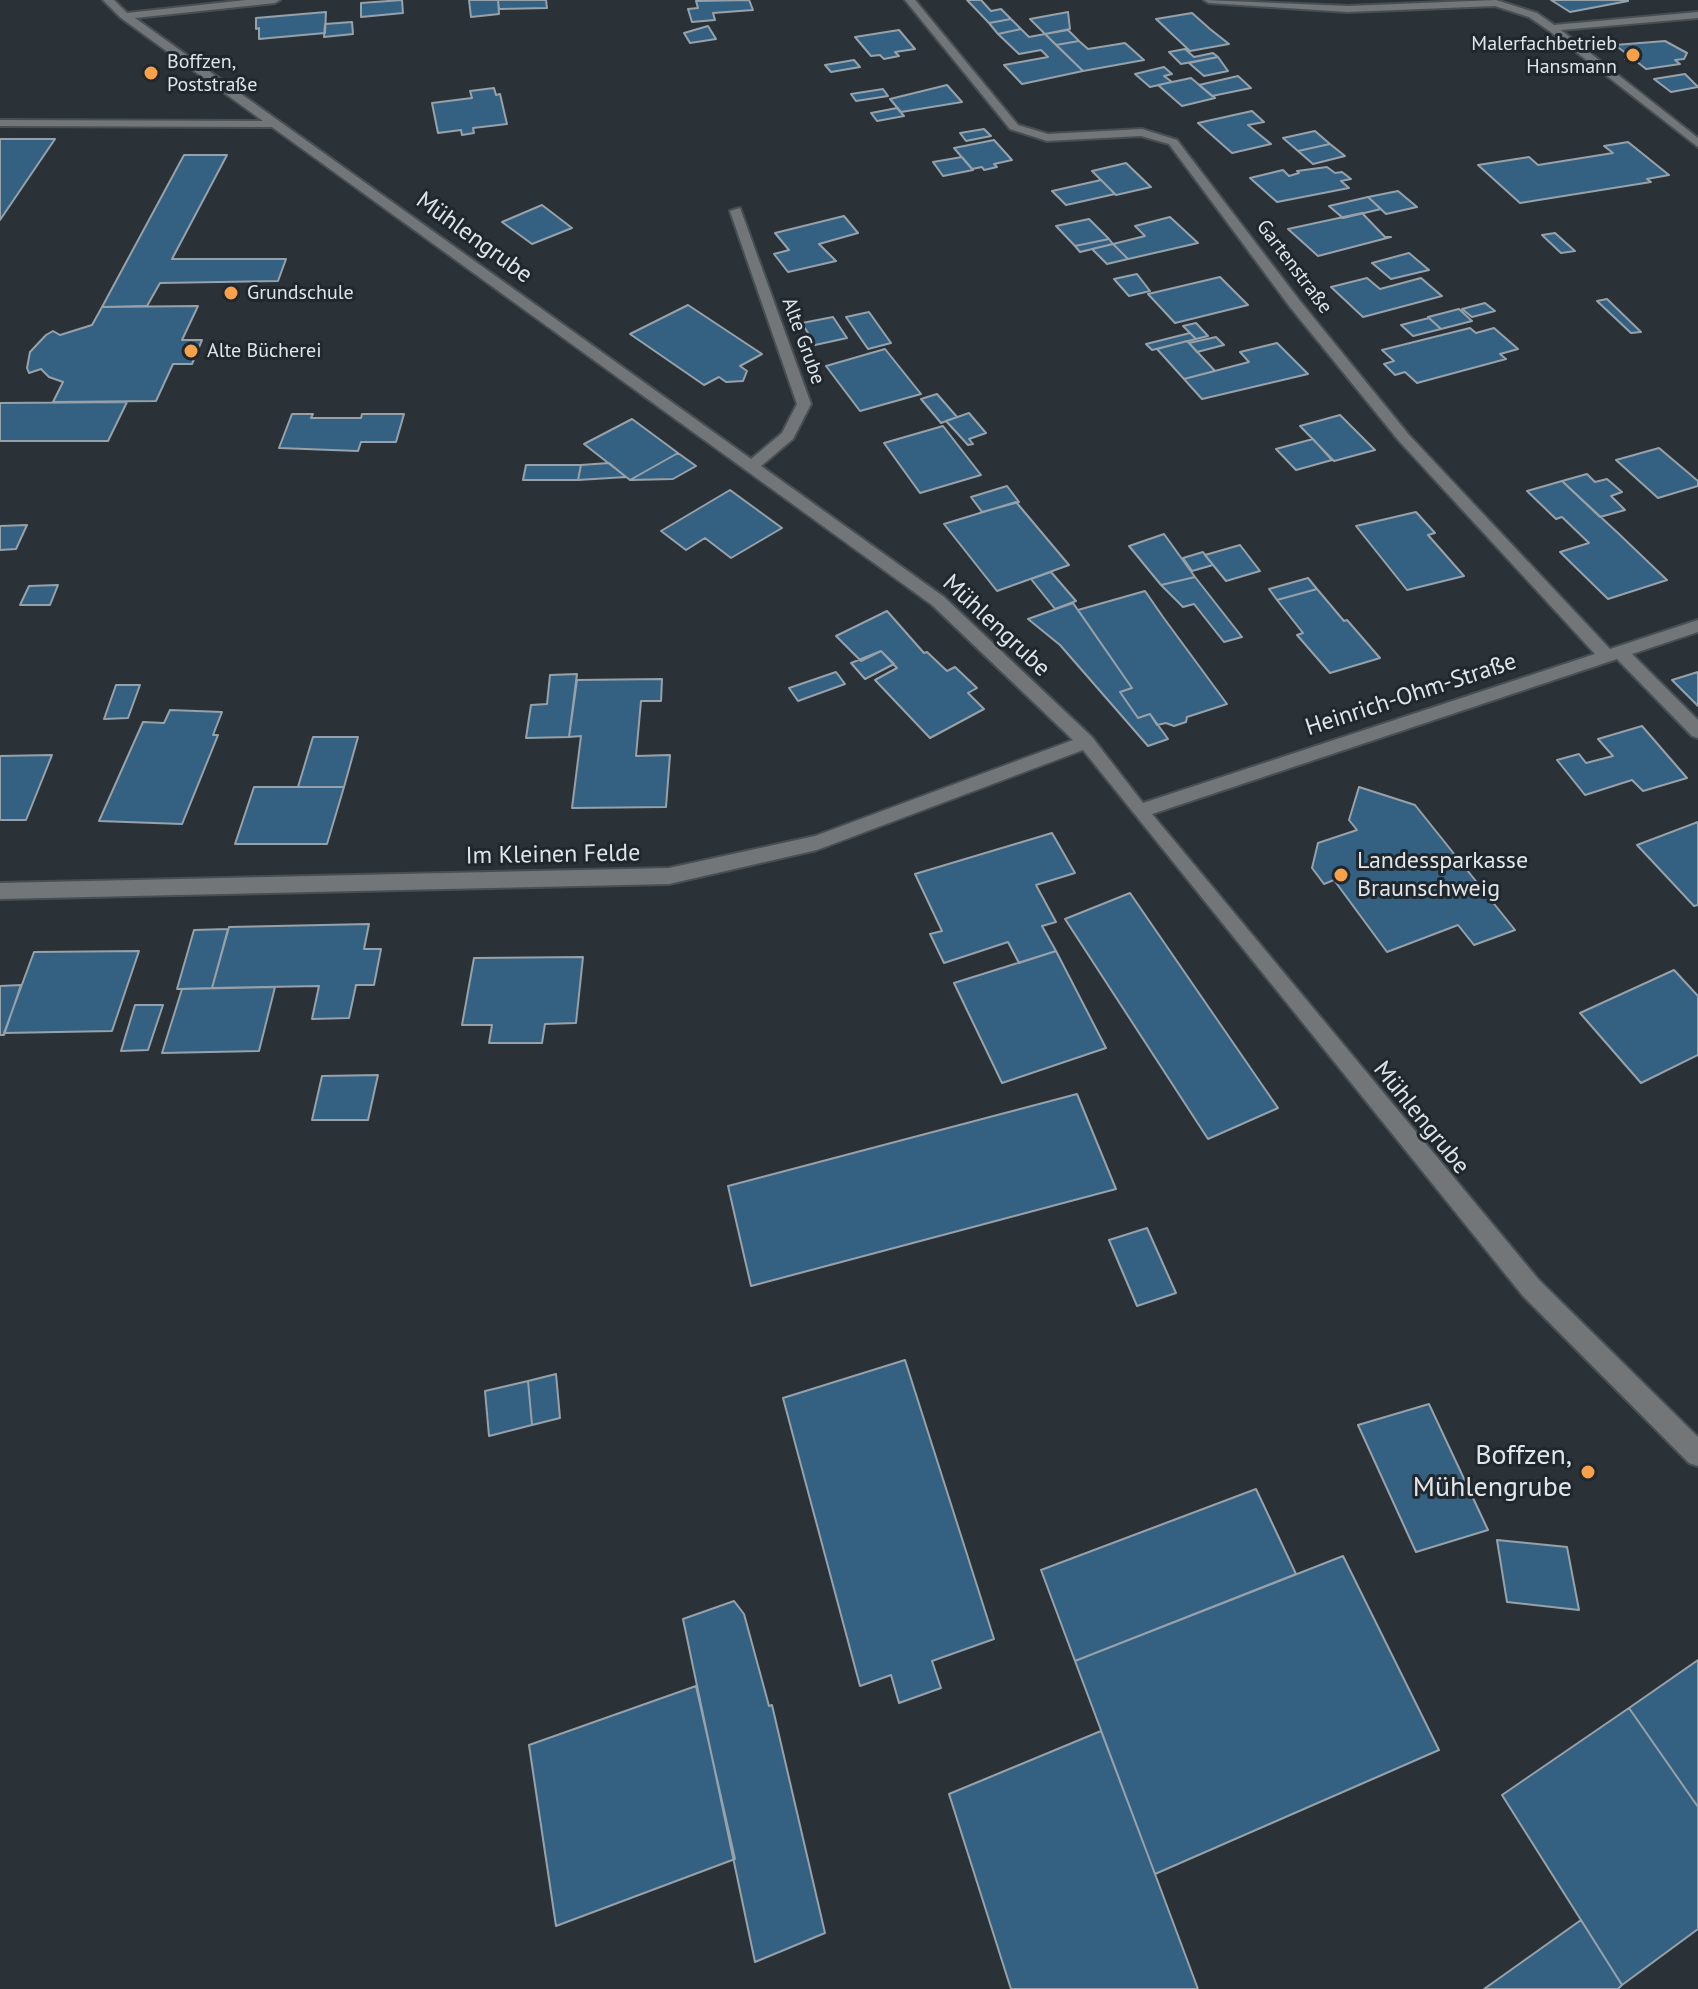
<!DOCTYPE html>
<meta charset="utf-8">
<style>
body{margin:0}
canvas{display:block;background:#2a3238}
</style>
<canvas width="1698" height="1989"></canvas>
<script>
const ctx = document.querySelector('canvas').getContext('2d');
ctx.lineJoin = 'round';
function paint(path, color) { ctx.fillStyle = color; ctx.fill(path, 'evenodd'); }
function stroke(path, color, width, dash) { ctx.strokeStyle = color; ctx.lineWidth = width; ctx.lineCap = dash ? 'butt' : 'round'; ctx.setLineDash(dash || []); ctx.stroke(path); }
function write(font, color, halo, rows, align = 'center') {
  ctx.font = font + ' "PT Sans",sans-serif'; ctx.lineWidth = 6; ctx.setLineDash([]); ctx.textBaseline = 'middle'; ctx.strokeStyle = halo; ctx.fillStyle = color; for (const [text, x, y, turn = 0] of rows) {
    ctx.save(); ctx.translate(x, y); ctx.rotate((+turn || 0) * Math.PI / 180); ctx.textAlign = isNaN(turn) ? turn : align; if (halo) ctx.strokeText(text, 0, 0); ctx.fillText(text, 0, 0); ctx.restore();
  }
}
const building = new Path2D(`
 M402 0 403 13 361 17V3Z
 M469 0H498L499 14 471 17Z
 M498 0H546L547 8 499 9Z
 M749 0 753 10 713 13 715 20 692 22 688 9 698 8 696 1Z
 M967 0H981L991 11 1001 9 1011 19 989 23Z
 M1551 0H1628V1L1570 12Z
 M326 12 325 33 259 39V28L256 29V18Z
 M1068 12 1070 29 1045 34 1030 19Z
 M1192 13 1210 29 1229 44 1190 51 1156 19Z
 M1011 19 1021 29 998 34 989 23Z
 M352 22 353 34 324 37 325 24Z
 M708 26 716 39 690 43 684 33Z
 M1021 29 1029 37 1045 34 1083 71 1022 84 1004 65 1048 57 1041 50 1019 54 998 34Z
 M899 30 915 49 895 52 899 56 884 59 880 55 871 56 855 37Z
 M1068 30 1079 41 1056 45 1045 34Z
 M1079 41 1088 49 1125 43 1144 60 1083 71 1056 45Z
 M1665 41 1687 53 1684 59 1675 60 1680 64 1646 69 1636 61 1625 59 1627 54 1615 45Z
 M1185 49 1194 57 1213 53 1218 57 1181 64 1169 52Z
 M1218 57 1228 71 1204 76 1189 63Z
 M854 60 860 67 831 72 825 65Z
 M1164 67 1172 74 1164 76 1172 82 1150 87 1135 74Z
 M1685 74 1698 87 1671 92 1654 79Z
 M1238 76 1251 88 1212 96 1199 85Z
 M1191 78 1215 98 1182 106 1158 85Z
 M947 85 962 102 901 112 890 99Z
 M494 88 496 95 500 94 507 124 473 128 474 133 462 135 461 130 438 133 432 103 472 98 470 91Z
 M883 89 888 96 856 101 851 94Z
 M897 108 904 116 877 121 871 113Z
 M1252 111 1264 122 1248 125 1271 144 1232 153 1198 123Z
 M984 129 991 136 966 141 960 133Z
 M1315 131 1330 144 1298 151 1283 138Z
 M0 139H55L0 220Z
 M994 140 1012 160 994 164 997 167 984 170 982 167 972 169 954 148Z
 M1628 142 1669 175 1647 179 1651 182 1520 203 1478 165 1529 157 1538 165 1613 153 1604 146Z
 M1330 144 1345 156 1313 164 1298 151Z
 M184 155H227L172 259H286L278 281 160 283 147 306 102 307Z
 M962 157 973 170 943 176 933 162Z
 M1126 163 1151 187 1116 195 1092 171Z
 M1327 167 1335 173 1342 172 1351 179 1341 181 1349 188 1277 202 1250 178 1283 170 1289 176 1299 173 1297 171Z
 M1101 180 1115 194 1066 205 1052 191Z
 M1398 191 1417 207 1386 214 1368 197Z
 M1368 197 1381 209 1343 218 1329 206Z
 M542 205 572 228 532 244 502 222Z
 M1362 213 1385 237H1391L1318 256 1288 229Z
 M844 216 858 233 819 244 836 261 788 272 774 254 789 250 775 233Z
 M1170 217 1198 243 1128 259 1113 244 1145 236 1135 226Z
 M1089 219 1109 239 1075 246 1056 226Z
 M1555 233 1575 251 1561 253 1542 235Z
 M1109 239 1113 244 1080 252 1075 246Z
 M1113 244 1128 259 1107 264 1092 249Z
 M1409 253 1429 270 1391 279 1372 263Z
 M1137 274 1150 291 1129 296 1114 279Z
 M1220 277 1248 305 1175 323 1148 294Z
 M1367 278 1380 289 1421 278 1442 296 1363 317 1331 287Z
 M1607 299 1641 332 1631 333 1597 301Z
 M1485 303 1495 311 1472 317 1462 309Z
 M688 305 762 354 740 366 747 371 743 381 726 382 719 377 704 385 630 334Z
 M198 306 182 340H202L192 364H173L156 401 53 402 63 382 49 377 41 369 29 373 27 368 30 352 46 335 53 331 60 335 92 325 102 307Z
 M1459 309 1472 321 1441 329 1428 317Z
 M869 312 891 343 868 349 846 317Z
 M833 317 847 338 815 345 802 323Z
 M1429 318 1441 329 1413 336 1401 325Z
 M1196 323 1208 336 1196 339 1183 326Z
 M1470 328 1476 333 1494 328 1518 349 1500 354 1506 359 1417 383 1405 372 1395 375 1384 364 1394 361 1382 350Z
 M1190 333 1196 339 1152 350 1146 344Z
 M1216 337 1224 345 1197 352 1189 343Z
 M1187 341 1189 343 1215 371 1184 379 1157 349Z
 M1277 343 1308 374 1202 399 1184 379 1249 362 1240 352Z
 M885 349 921 394 860 411 826 366Z
 M937 394 957 417 941 423 921 399Z
 M127 402 108 441H0V403Z
 M969 413 986 433 969 439 973 444 968 445 946 421Z
 M292 414H313L311 418H361L362 414H404L396 442H361L358 451 279 448Z
 M1340 415 1375 450 1334 461 1300 426Z
 M632 419 678 453 630 480 584 444Z
 M943 426 981 475 920 493 884 443Z
 M1313 439 1332 460 1296 470 1276 449Z
 M1659 448 1698 481V486L1658 498 1616 460Z
 M678 453 696 466 673 479 630 480Z
 M609 463 626 477 578 480 581 465Z
 M526 465H581L578 480H523Z
 M1587 474 1595 482 1607 479 1622 492 1611 496 1625 510 1600 517 1562 481Z
 M1562 481 1619 534 1667 580 1608 599 1560 552 1589 543 1562 517 1556 519 1527 491Z
 M1007 486 1019 502 982 512 971 497Z
 M730 490 782 528 731 558 705 538 686 550 661 531Z
 M1016 502 1069 565 997 591 944 524Z
 M1416 512 1435 533 1428 535 1464 576 1407 590 1356 526Z
 M27 525 16 549 0 550V526Z
 M1164 534 1195 577 1161 585 1129 546Z
 M1240 545 1260 571 1226 581 1205 555Z
 M1203 552 1213 565 1192 571 1183 558Z
 M1051 572 1076 601 1055 609 1031 579Z
 M1195 577 1242 637 1224 642 1194 604 1183 607 1161 585Z
 M1308 578 1317 589 1277 600 1269 589Z
 M58 585 50 605H20L29 586Z
 M1317 589 1344 621 1347 620 1380 658 1330 673 1297 635 1303 633 1277 600Z
 M1145 591 1163 617 1227 704 1187 717 1186 722 1174 726 1166 723 1157 725 1150 714 1138 718 1120 692 1132 688 1078 610Z
 M1073 603 1132 688 1120 692 1138 718 1150 714 1168 739 1148 746 1060 645 1028 619Z
 M887 611 924 653 927 652 947 671 955 667 977 688 968 693 984 709 930 738 875 680 897 668 881 651 861 661 836 636Z
 M881 651 894 664 865 679 851 663Z
 M836 672 845 684 798 701 789 688Z
 M1698 672V706L1672 680Z
 M577 674 569 737 526 738 531 705 547 704 550 675Z
 M662 679 661 701H641L636 756 670 755 666 807 572 808 581 736 569 737 577 680Z
 M116 685H140L128 718 104 719Z
 M170 710 222 712 213 735H218L182 824 99 821 143 722 164 723Z
 M1642 726 1687 778 1643 791 1632 780 1585 795 1557 760 1579 754 1586 763 1613 756 1598 739Z
 M313 737H358L344 787H298Z
 M52 755 26 820H0V756Z
 M254 787H344L327 844H235Z
 M1359 787 1415 805 1515 930 1474 945 1458 925 1387 952 1334 880 1324 884 1312 868 1318 843 1357 830 1349 820Z
 M1698 822V905L1694 906 1637 845Z
 M1052 833 1075 873 1036 885 1056 922 1042 926 1056 951 1019 963 1008 942 944 963 930 934 942 931 915 874Z
 M1130 893 1278 1108 1208 1139 1065 919Z
 M369 924 364 949H381L374 985H356L349 1018 312 1019 319 986 212 988 229 927Z
 M228 929 212 988 177 989 194 930Z
 M139 951 112 1031 4 1033 34 952Z
 M1056 951 1106 1048 1002 1083 954 983Z
 M583 957 576 1023 545 1024 542 1043H489L492 1025H462L474 958Z
 M1674 970 1698 996V1055L1641 1083 1580 1013Z
 M21 985 4 1035H0V986Z
 M275 987 259 1051 162 1053 182 989Z
 M135 1005H163L148 1050 121 1051Z
 M378 1075 368 1120H312L322 1076Z
 M1077 1094 1116 1189 751 1286 728 1186Z
 M1147 1228 1176 1293 1137 1306 1109 1240Z
 M905 1360 994 1639 932 1661 941 1688 899 1703 891 1675 860 1686 783 1398Z
 M556 1374 560 1418 532 1425 528 1381Z
 M528 1381 532 1425 489 1436 485 1391Z
 M1429 1404 1488 1530 1416 1552 1358 1425Z
 M1256 1489 1296 1574 1075 1661 1041 1570Z
 M1497 1540 1567 1547 1579 1610 1507 1602Z
 M1343 1556 1439 1750 1155 1874 1075 1661Z
 M734 1601 744 1614 769 1706 772 1705 825 1933 755 1962 683 1619Z
 M1698 1660V1807L1629 1708Z
 M696 1686 735 1859 556 1926 529 1745Z
 M1629 1708 1698 1807V1929L1622 1985 1502 1795Z
 M1101 1731 1155 1874 1198 1989H1011L949 1794Z
 M1581 1920 1622 1985 1618 1989H1484Z`);
const minor = new Path2D(`
 M103 0H114L127 13 246 0H280L275 3 135 18 751 459 782 433 797 404 730 211 740 208 811 404 793 439 761 466 944 597 1092 737 1143 803 1595 654 1399 441 1290 307 1169 144 1141 136 1047 141 1010 129 905 0H915L1018 125 1048 134 1142 129 1177 140 1300 301 1409 435 1610 649 1698 620V632L1632 654 1698 720V738L1692 736 1617 659 1152 814 1539 1280 1698 1437V1466L1689 1463 1523 1296 1083 750 817 850 669 884 0 899V883L669 868 815 836 1073 740 932 605 272 127 0 126V120L263 121 121 18Z
 M1204 0 1348 6 1496 0 1537 13 1554 25 1698 12V18L1561 30 1698 138V147L1548 30 1529 17 1495 6 1348 12 1209 3Z`);
const markers = [
 [1633,55,8,"#f7a14a"],
 [151,73,8,"#f7a14a"],
 [231,293,8,"#f7a14a"],
 [191,351,8,"#f7a14a"],
 [1341,875,8,"#f7a14a"],
 [1588,1472,8,"#f7a14a"]
];
const farPoinames = [
 ["Malerfachbetrieb",1617,44,"right"],
 ["Hansmann",1617,67,"right"],
 ["Boffzen,",167,62],
 ["Poststraße",167,85],
 ["Grundschule",247,293],
 ["Alte Bücherei",207,351]
];
const farStreetnames = [
 ["Gartenstraße",1294,267,53],
 ["Alte Grube",803,341,70]
];
const streetNames = [
 ["Mühlengrube",474,238,36],
 ["Mühlengrube",996,626,43],
 ["Heinrich-Ohm-Straße",1411,695,-18],
 ["Im Kleinen Felde",553,855,-1],
 ["Mühlengrube",1421,1118,51]
];
const poiNames = [
 ["Landessparkasse",1357,861],
 ["Braunschweig",1357,889]
];
const nearPoinames = [
 ["Boffzen,",1572,1456],
 ["Mühlengrube",1572,1488]
];
paint(building, '#346182');
stroke(building, '#97a1a9', 2);
stroke(minor, '#474f54', 4);
paint(minor, '#727679');
for (const [x, y, r, color] of markers) { const dot = new Path2D(); dot.arc(x, y, r, 0, 2 * Math.PI); ctx.fillStyle = color; ctx.fill(dot); stroke(dot, '#20282e', 3); }
write('20px', '#e0e5e9', '#20282e', farPoinames, 'left');
write('20px', '#e0e5e9', '#20282e', farStreetnames);
write('24px', '#e0e5e9', '#20282e', streetNames);
write('24px', '#e0e5e9', '#20282e', poiNames, 'left');
write('28px', '#e0e5e9', '#20282e', nearPoinames, 'right');
</script>
